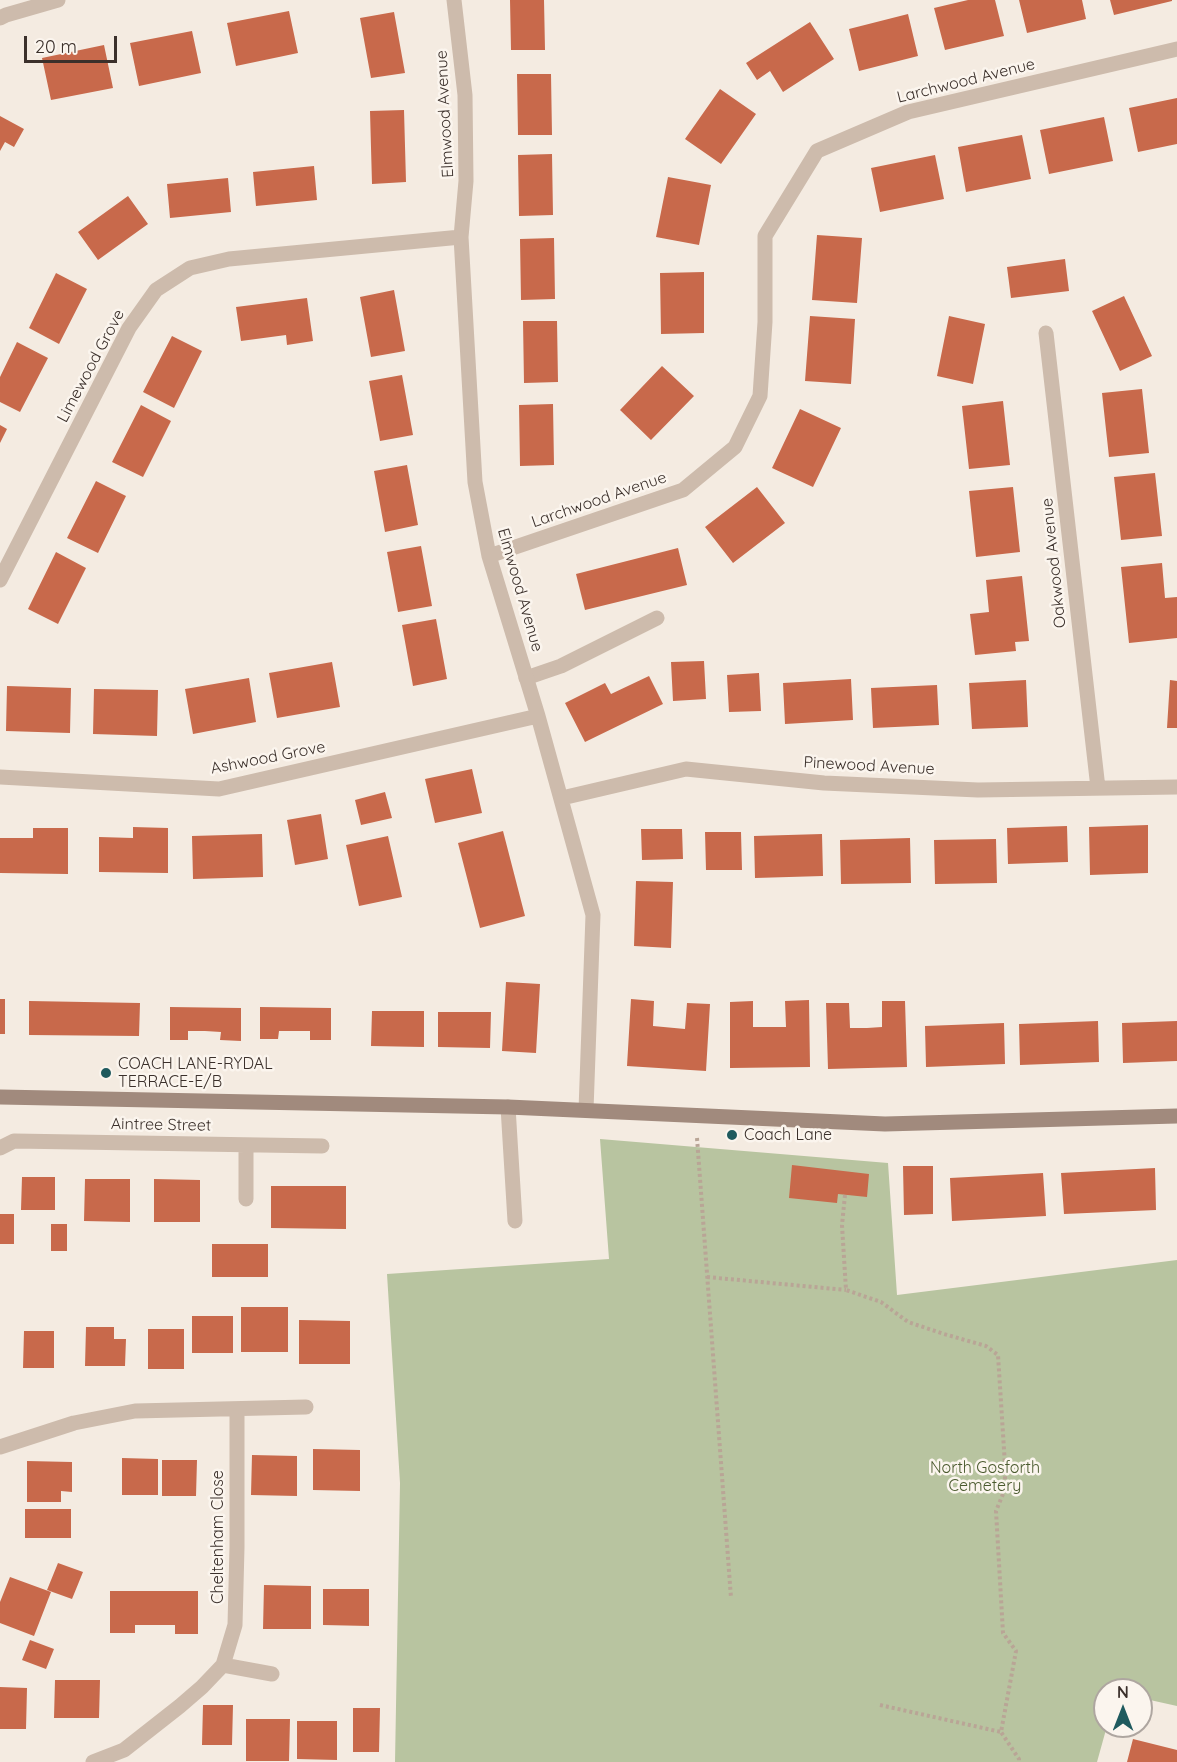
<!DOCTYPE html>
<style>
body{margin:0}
#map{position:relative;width:1177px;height:1762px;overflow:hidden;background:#f4ebe1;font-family:Quicksand,sans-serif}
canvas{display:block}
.north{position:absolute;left:1093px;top:1678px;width:60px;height:60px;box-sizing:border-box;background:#fbf5ee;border:2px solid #aea6a0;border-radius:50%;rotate:0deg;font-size:16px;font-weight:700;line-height:24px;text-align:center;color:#3b302b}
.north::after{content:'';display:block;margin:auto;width:21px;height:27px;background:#1f5a5e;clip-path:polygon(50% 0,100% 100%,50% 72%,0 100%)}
.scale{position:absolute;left:24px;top:36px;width:93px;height:27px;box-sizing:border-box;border:3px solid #3b302b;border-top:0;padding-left:8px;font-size:18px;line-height:21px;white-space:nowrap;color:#3b302b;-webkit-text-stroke:4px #fbf5ee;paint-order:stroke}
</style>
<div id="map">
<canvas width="1177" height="1762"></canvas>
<div class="north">N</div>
<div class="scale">20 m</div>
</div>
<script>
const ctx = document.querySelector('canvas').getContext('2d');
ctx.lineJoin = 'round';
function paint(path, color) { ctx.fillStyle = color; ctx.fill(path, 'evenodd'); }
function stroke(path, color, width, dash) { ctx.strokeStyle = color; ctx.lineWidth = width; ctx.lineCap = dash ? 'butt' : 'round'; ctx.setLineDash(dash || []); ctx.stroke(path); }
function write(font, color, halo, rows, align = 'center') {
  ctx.font = font + ' Quicksand,sans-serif'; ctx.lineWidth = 5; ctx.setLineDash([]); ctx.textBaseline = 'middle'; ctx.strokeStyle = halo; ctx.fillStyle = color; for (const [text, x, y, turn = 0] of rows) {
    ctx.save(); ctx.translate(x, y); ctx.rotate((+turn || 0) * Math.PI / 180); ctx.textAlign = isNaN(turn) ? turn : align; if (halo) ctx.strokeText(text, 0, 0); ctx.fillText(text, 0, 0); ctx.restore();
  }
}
const green = new Path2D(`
 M600 1139 888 1163 897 1295 1177 1260V1706L1141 1698V1690H1105V1726H1107L1097 1762H395L400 1483 387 1274 609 1259Z`);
const building = new Path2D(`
 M510 0H544L545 50H511Z
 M968 0H995L1004 36 945 50 934 8Z
 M1019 0H1082L1086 19 1027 33Z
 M1110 0H1172V1L1114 15Z
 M289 11 298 53 236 66 227 23Z
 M394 12 405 73 371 78 360 18Z
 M908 14 918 56 859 71 849 29Z
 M810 22 834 59 783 92 770 71 757 80 746 63Z
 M192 31 201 73 139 86 130 43Z
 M104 45 113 88 51 100 42 58Z
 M517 74H551L552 135H518Z
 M720 89 756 114 721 164 685 139Z
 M1177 98V144L1138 152 1129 108Z
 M404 110 406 182 372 184 370 111Z
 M0 116 24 129 14 147 5 142 0 151Z
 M1104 117 1113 161 1049 174 1040 130Z
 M1022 135 1031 179 966 192 958 147Z
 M552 154 553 215 519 216 518 155Z
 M935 155 944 199 880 212 871 168Z
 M314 166 317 200 256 206 253 172Z
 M668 177 711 185 699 245 656 237Z
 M228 178 231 212 170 218 167 184Z
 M128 196 148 224 98 260 78 232Z
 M817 235 862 238 857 303 812 300Z
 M554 238 555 299 521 300 520 239Z
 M1065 259 1069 291 1011 298 1007 267Z
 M704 272V333L661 334 660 273Z
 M56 273 87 289 59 344 29 328Z
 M394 290 405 351 371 357 360 297Z
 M1124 296 1152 356 1120 371 1092 311Z
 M307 298 313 341 287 345 286 335 241 341 236 307Z
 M810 316 855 319 851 384 805 381Z
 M949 316 985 324 973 384 937 376Z
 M523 321H557L558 382 524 383Z
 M172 336 202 351 174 408 143 392Z
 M17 342 48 358 20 412 0 402V377Z
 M662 366 694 396 651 440 620 410Z
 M402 375 413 435 380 441 369 381Z
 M1142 389 1149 453 1109 457 1102 393Z
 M1003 401 1010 465 969 469 962 406Z
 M553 404 554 465 520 466 519 405Z
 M141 405 171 421 143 477 112 462Z
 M800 409 841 428 813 487 772 468Z
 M0 425 7 429 0 443Z
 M407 465 418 525 385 532 374 471Z
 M1155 473 1162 536 1121 540 1114 477Z
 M96 481 126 496 98 553 67 538Z
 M757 487 785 523 733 563 705 527Z
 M1013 487 1020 552 976 557 969 491Z
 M421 546 432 606 398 612 387 552Z
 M678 548 687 585 585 610 576 574Z
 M56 552 86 568 58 624 28 609Z
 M1162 563 1165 598 1177 597V638L1129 643 1121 567Z
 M1022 576 1029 641 1015 642 1016 651 975 655 970 614 989 612 986 580Z
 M436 619 447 679 413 686 402 625Z
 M704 661 706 699 673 701 671 662Z
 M332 662 340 707 277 718 269 673Z
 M759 673 761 711 729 712 727 675Z
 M649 676 663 704 585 742 565 703 605 683 611 694Z
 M249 678 256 722 193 734 185 689Z
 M851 679 853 720 785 724 783 683Z
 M1026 680 1028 727 972 729 969 683Z
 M1170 680 1177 681V728H1167Z
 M937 685 939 725 873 728 871 688Z
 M7 686 71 688 70 733 6 731Z
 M94 689 158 690 157 736 93 734Z
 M472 769 482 813 435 823 425 779Z
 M385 792 392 818 361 825 355 800Z
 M321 814 328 859 295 865 287 820Z
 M1148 825V873L1090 875 1089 827Z
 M1067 826 1068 862 1008 864 1007 828Z
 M133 827 168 828V873L99 872V837L133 838Z
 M33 828H68V874L0 873V838H33Z
 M641 829H682L683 859 642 860Z
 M503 831 525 916 480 928 458 843Z
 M705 832H741L742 870H706Z
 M262 834 263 877 193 879 192 836Z
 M822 834 823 876 755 878 754 836Z
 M388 836 402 897 359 906 346 845Z
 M910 838 911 883 841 884 840 840Z
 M996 839 997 883 935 884 934 840Z
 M636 881 673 882 671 948 634 946Z
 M506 982 540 984 536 1053 502 1051Z
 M0 999H5V1034H0Z
 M631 999 654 1001 653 1026 685 1029 687 1003 710 1004 706 1071 627 1066Z
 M809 1000 810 1067 730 1068V1002L753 1001V1027H786L785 1001Z
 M29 1001 140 1003 139 1036 29 1035Z
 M882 1001H905L907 1067 828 1069 826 1003H849L850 1028H867L882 1027Z
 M170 1007 241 1008V1041L220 1040 221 1032 205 1031H188V1040H170Z
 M260 1007 331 1008V1040H310V1031H279L278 1039H260Z
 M372 1011H424V1047L371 1046Z
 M438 1012H491L490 1048 438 1047Z
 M1098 1021 1099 1062 1020 1065 1019 1024Z
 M1177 1021V1061L1123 1063 1122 1023Z
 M1004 1023 1005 1064 926 1067 925 1026Z
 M792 1165 869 1174 867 1197 838 1194 837 1203 789 1198Z
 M903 1166H933V1214L904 1215Z
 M1155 1168 1156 1210 1064 1214 1061 1173Z
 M1043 1173 1046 1216 952 1221 950 1178Z
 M22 1177H55V1210H21Z
 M85 1179H130V1222L84 1221Z
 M154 1179 200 1180V1222H154Z
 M271 1186H346V1229L271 1228Z
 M0 1214H14V1244H0Z
 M51 1224H67V1251H51Z
 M212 1244H268V1277H212Z
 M241 1307H288V1352H241Z
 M192 1316H233V1353H192Z
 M299 1320 350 1321V1364H299Z
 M86 1327H114V1339H126L125 1366H85Z
 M148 1329H184V1369H148Z
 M24 1331H54V1368H23Z
 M313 1449 360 1450V1491L313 1490Z
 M252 1455 297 1456V1496L251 1495Z
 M122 1458 158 1459V1495H122Z
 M162 1460H197L196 1496H162Z
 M27 1461 72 1462V1492L61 1491V1502H27Z
 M25 1509H71V1538H25Z
 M58 1563 83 1572 72 1599 47 1590Z
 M10 1577 51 1592 34 1636 0 1623V1602Z
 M264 1585 311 1586V1629H263Z
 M323 1589H369V1626L323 1625Z
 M110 1591H198V1634H175V1625H135V1633H110Z
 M30 1640 54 1649 46 1669 22 1660Z
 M55 1680H100L99 1718H54Z
 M0 1687 27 1688 26 1729H0Z
 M203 1705H233L232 1745H202Z
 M353 1708H380L379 1752H353Z
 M246 1719H290L289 1761H246Z
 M297 1721H337V1760L297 1759Z
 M1133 1739 1177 1750V1762H1127Z`);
const path = new Path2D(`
 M697 1138 731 1598
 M845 1195 842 1225 846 1290 881 1302 908 1322 944 1334 986 1346 998 1355 1005 1465V1489L996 1511 1003 1633 1016 1651 1001 1732 1019 1759V1762
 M707 1277 846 1290
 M880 1705 1001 1732`);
const lane = new Path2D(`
 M526 678 561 666 657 618
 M508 1107 515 1221`);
const street = new Path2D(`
 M454 0 465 95 466 181 461 237 475 482 489 556 538 716 593 915 586 1110
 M0 18 6 15 58 0
 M1046 333 1098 788
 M489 556 683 490 735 447 760 396 765 322V236L817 151 908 112 1177 49
 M0 580 129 328 156 290 190 268 229 259 461 237
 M0 777 219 789 538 716
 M562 798 686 769 824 783 978 790 1177 787
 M0 1148 14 1141 322 1146
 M246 1199V1145
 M0 1447 74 1423 135 1411 306 1407
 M223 1665 272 1674
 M93 1762 124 1750 180 1706 202 1687 223 1665 235 1625 237 1547V1409`);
const secondary = new Path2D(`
 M0 1097 508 1107 885 1124 1177 1116`);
const markers = [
 [106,1073,6,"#1f5a5e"],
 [732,1135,6,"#1f5a5e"]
];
const streetNames = [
 ["Larchwood Avenue",966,81,-14],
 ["Elmwood Avenue",445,114,-93],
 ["Limewood Grove",91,366,-62],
 ["Larchwood Avenue",599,500,-19],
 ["Oakwood Avenue",1054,563,-96],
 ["Elmwood Avenue",520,590,74],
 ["Ashwood Grove",268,758,-11],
 ["Pinewood Avenue",869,766,3],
 ["Aintree Street",161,1125,1],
 ["Cheltenham Close",218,1537,-90]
];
const poiNames = [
 ["COACH LANE-RYDAL",118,1064],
 ["TERRACE-E/B",118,1082],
 ["Coach Lane",744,1135]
];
const parkNames = [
 ["North Gosforth",985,1468],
 ["Cemetery",985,1486]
];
paint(green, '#b8c4a0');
paint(building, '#c8694b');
stroke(path, '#b9a596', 4, [3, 3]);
stroke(lane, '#cdbbac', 15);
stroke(street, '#cdbbac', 15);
stroke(secondary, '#a18a7d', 15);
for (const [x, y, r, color] of markers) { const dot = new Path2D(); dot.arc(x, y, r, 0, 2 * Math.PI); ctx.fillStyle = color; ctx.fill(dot); stroke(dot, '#fbf5ee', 2); }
write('16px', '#3b302b', '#fbf5ee', streetNames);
write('16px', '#3b302b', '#fbf5ee', poiNames, 'left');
write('16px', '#4a5a2e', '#fbf5ee', parkNames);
</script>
